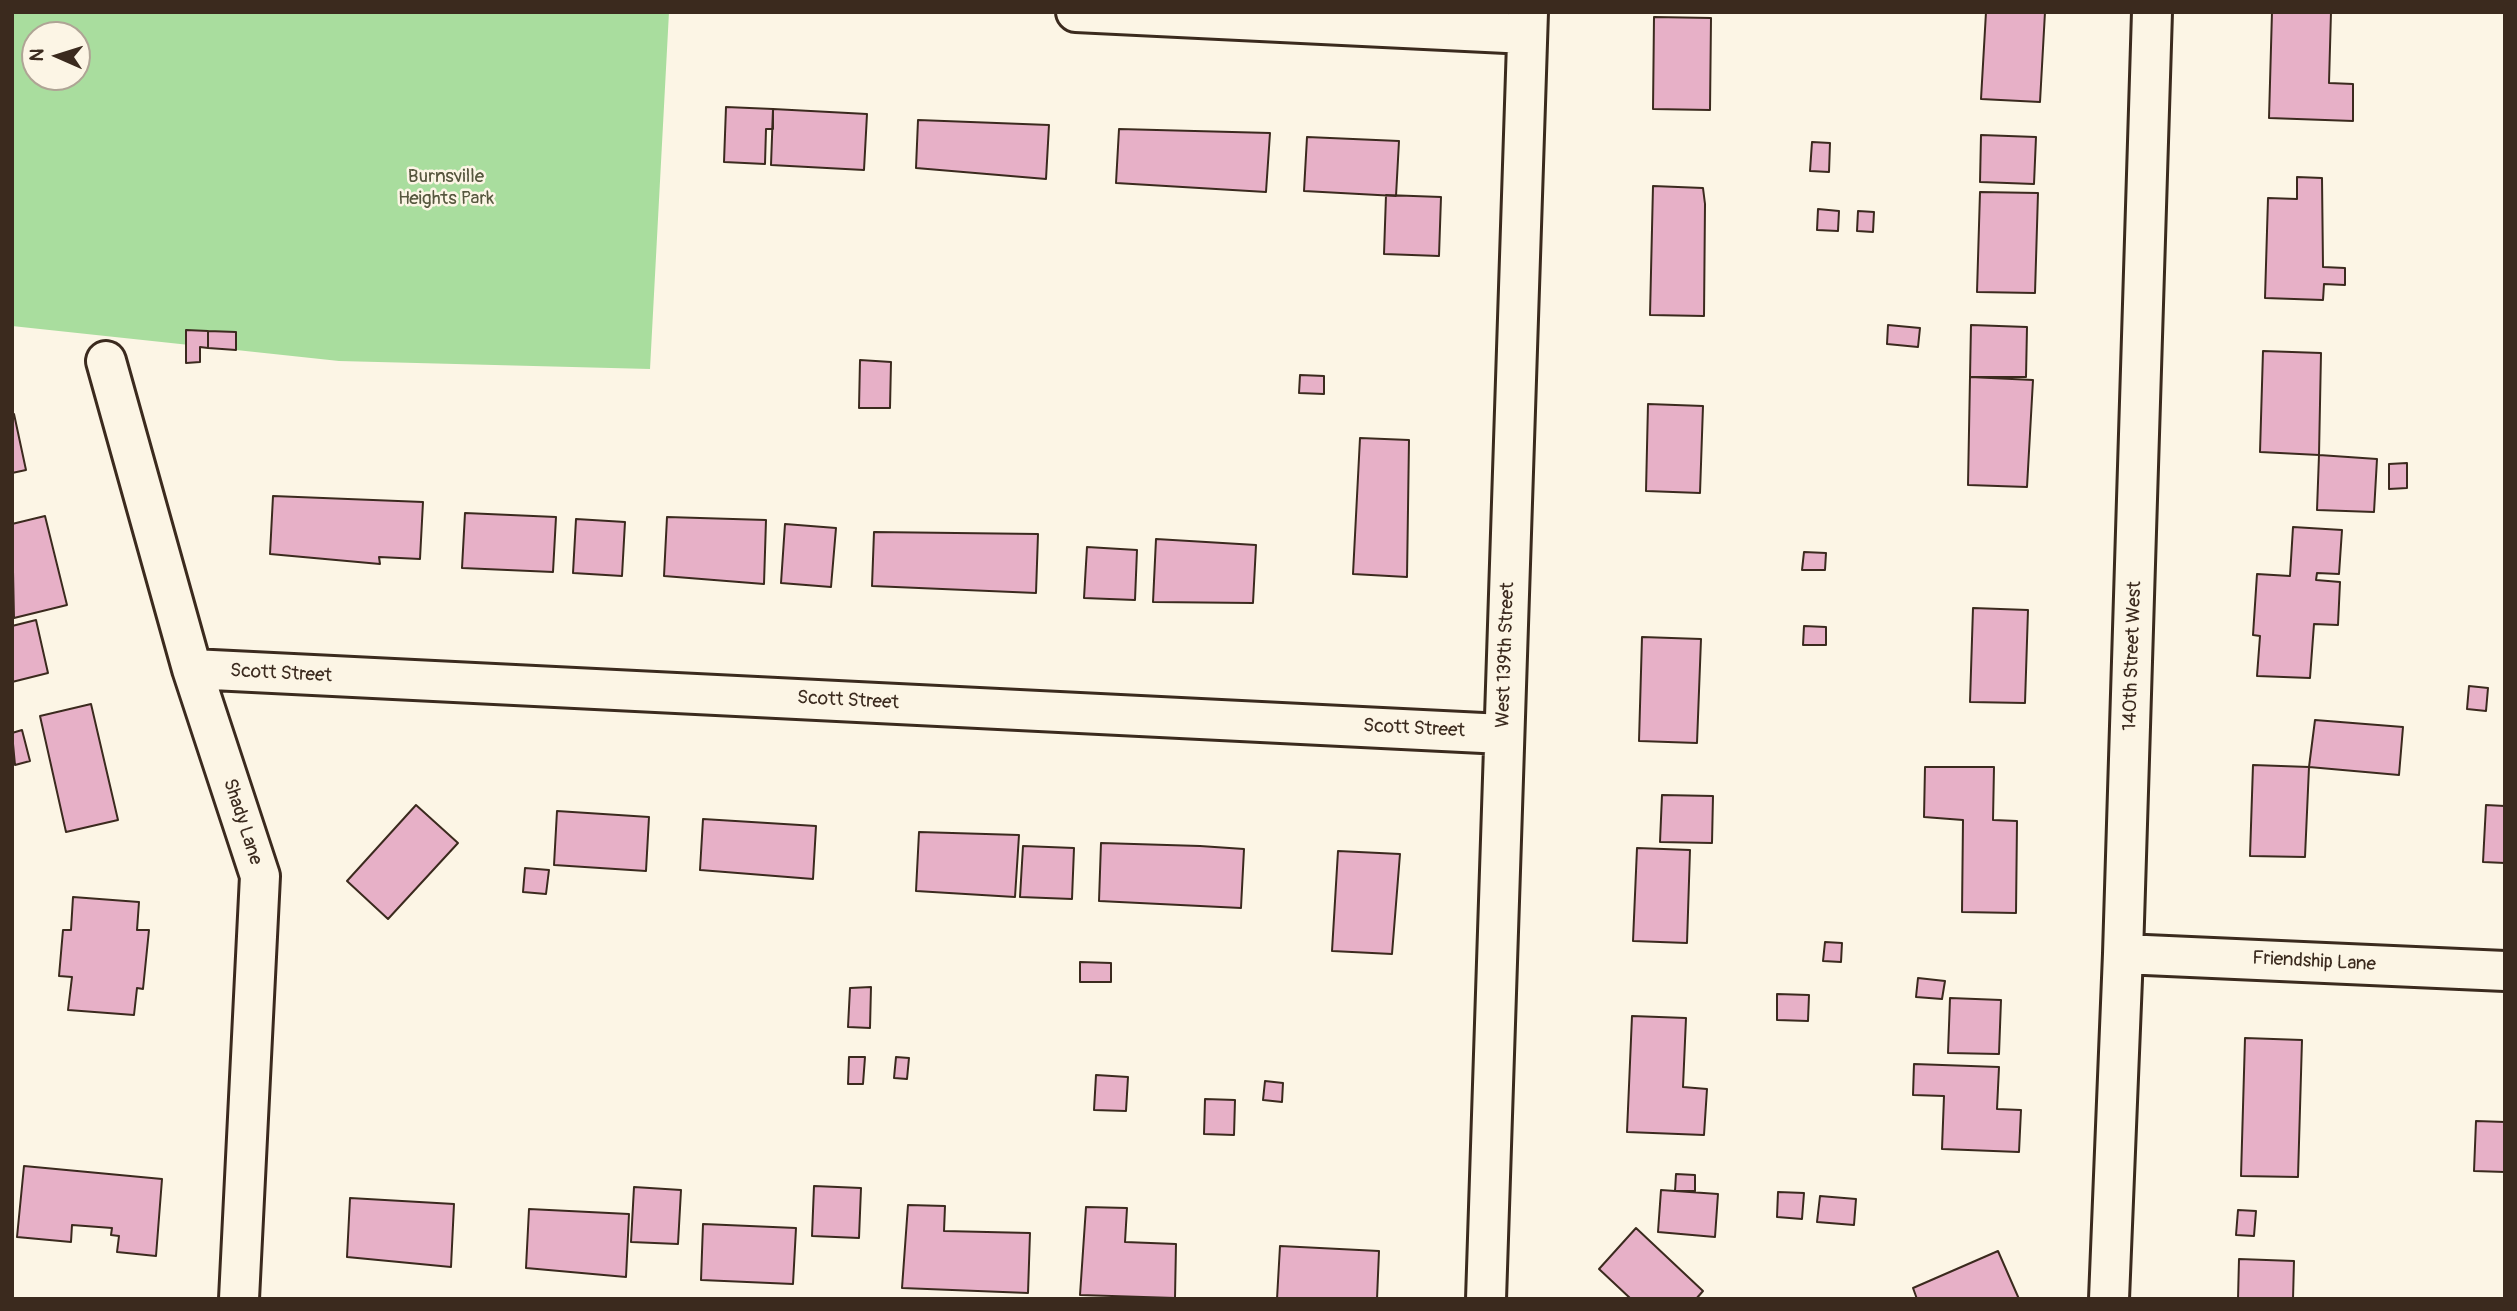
<!DOCTYPE html>
<style>
body{margin:0}
#map{position:relative;width:2517px;height:1311px;overflow:hidden;background:#fcf5e5;font-family:Pangolin,sans-serif}
canvas{display:block}
.frame{position:absolute;inset:0;border:14px solid #3b2a1e;pointer-events:none}
.north{position:absolute;left:21px;top:21px;width:70px;height:70px;box-sizing:border-box;background:#fcf5e5;border:2px solid #afa495;border-radius:50%;rotate:273deg;font-size:19px;font-weight:700;line-height:28px;text-align:center;color:#3b2a1e}
.north::after{content:'';display:block;margin:auto;width:24px;height:32px;background:#3b2a1e;clip-path:polygon(50% 0,100% 100%,50% 72%,0 100%)}
</style>
<div id="map">
<canvas width="2517" height="1311"></canvas>
<div class="frame"></div>
<div class="north">N</div>
</div>
<script>
const ctx = document.querySelector('canvas').getContext('2d');
ctx.lineJoin = 'round';
function paint(path, color) { ctx.fillStyle = color; ctx.fill(path, 'evenodd'); }
function stroke(path, color, width, dash) { ctx.strokeStyle = color; ctx.lineWidth = width; ctx.lineCap = dash ? 'butt' : 'round'; ctx.setLineDash(dash || []); ctx.stroke(path); }
function write(font, color, halo, rows, align = 'center') {
  ctx.font = font + ' Pangolin,sans-serif'; ctx.lineWidth = 5; ctx.setLineDash([]); ctx.textBaseline = 'middle'; ctx.strokeStyle = halo; ctx.fillStyle = color; for (const [text, x, y, turn = 0] of rows) {
    ctx.save(); ctx.translate(x, y); ctx.rotate((+turn || 0) * Math.PI / 180); ctx.textAlign = isNaN(turn) ? turn : align; if (halo) ctx.strokeText(text, 0, 0); ctx.fillText(text, 0, 0); ctx.restore();
  }
}
const green = new Path2D(`
 M12 12H669L650 369 339 361 12 326ZM35 35H77V77H35Z`);
const building = new Path2D(`
 M1986 12H2045L2040 102 1981 99Z
 M2272 12H2331L2329 83 2353 84V121L2269 118Z
 M1654 17 1711 18 1710 110 1653 109Z
 M726 107 773 109V129H766L765 164 724 162Z
 M773 109 867 114 864 170 771 165Z
 M918 120 1049 125 1046 179 916 168Z
 M1119 129 1270 133 1266 192 1116 183Z
 M1981 135 2036 137 2034 184 1980 182Z
 M1307 137 1399 141 1396 196 1304 191Z
 M1812 142 1830 143 1829 172 1810 171Z
 M2297 177 2322 178 2323 267 2345 268V285L2324 284 2323 300 2265 298 2268 198 2297 199Z
 M1653 186 1703 188 1705 204 1704 316 1650 315Z
 M1980 192 2038 193 2035 293 1977 292Z
 M1386 195 1441 197 1439 256 1384 254Z
 M1818 209 1839 211 1838 231 1817 230Z
 M1858 211 1874 212 1873 232 1857 231Z
 M1888 325 1920 328 1918 347 1887 344Z
 M1971 325 2027 327 2026 377H1970Z
 M186 330 208 331V348L200 347V362L186 363Z
 M208 331 236 332V350L208 348Z
 M2263 351 2321 353 2319 455 2260 452Z
 M860 360 891 362 890 408H859Z
 M1300 375 1324 376V394L1299 393Z
 M1970 377 2033 380 2027 487 1968 485Z
 M1648 404 1703 406 1700 493 1646 491Z
 M12 414H14L26 470 12 473Z
 M1360 438 1409 440 1407 577 1353 574Z
 M2319 455 2377 459 2374 512 2317 510Z
 M2407 463V488L2389 489V464Z
 M273 496 423 502 420 559 379 557 380 564 270 554Z
 M465 513 556 517 553 572 462 568Z
 M45 516 67 605 14 618 12 524Z
 M667 517 766 520 764 584 664 576Z
 M576 519 625 522 622 576 573 573Z
 M785 524 836 528 831 587 781 583Z
 M2293 527 2342 530 2339 574 2317 573 2316 580 2340 582 2338 625 2314 624 2310 678 2257 676 2260 636 2253 635 2257 574 2290 576Z
 M874 532 1038 534 1036 593 872 586Z
 M1156 539 1256 545 1253 603 1153 602Z
 M1087 547 1137 550 1135 600 1084 598Z
 M1804 552 1826 553 1825 570H1802Z
 M1973 608 2028 610 2025 703 1970 702Z
 M36 620 48 673 12 682V626Z
 M1804 626 1826 627V645H1803Z
 M1642 637 1701 639 1697 743 1639 741Z
 M2469 686 2488 688 2486 711 2467 709Z
 M91 704 118 820 66 832 40 716Z
 M2315 720 2403 727 2399 775 2309 767Z
 M22 730 30 761 15 765 12 733Z
 M2253 765 2309 767 2305 857 2250 856Z
 M1925 767H1994L1993 820 2017 821 2016 913 1962 912 1963 820 1924 817Z
 M1662 795 1713 796 1712 843 1660 842Z
 M416 805 458 843 388 919 347 881Z
 M2486 805 2505 806V863L2483 862Z
 M557 811 649 817 646 871 554 865Z
 M703 819 816 826 813 879 700 870Z
 M919 832 1019 835 1015 897 916 891Z
 M1101 843 1200 846 1244 849 1241 908 1099 901Z
 M1023 846 1074 848 1072 899 1020 897Z
 M1637 848 1690 850 1687 943 1633 941Z
 M1338 851 1400 854 1392 954 1332 951Z
 M525 868 549 870 546 894 523 892Z
 M73 897 139 902 137 930H149L143 989 137 988 134 1015 68 1010 72 977 59 976 63 930H71Z
 M1825 942 1842 943 1841 962 1823 961Z
 M1080 962 1111 963V982H1080Z
 M1918 978 1945 981 1942 999 1916 997Z
 M871 987 870 1028 848 1027 850 988Z
 M1777 994 1809 995 1808 1021 1777 1020Z
 M1950 998 2001 1000 1999 1054 1948 1053Z
 M1632 1016 1686 1018 1683 1087 1707 1089 1704 1135 1627 1132Z
 M2245 1038 2302 1040 2298 1177 2241 1176Z
 M849 1057H865L863 1084H848Z
 M896 1057 909 1058 907 1079 894 1078Z
 M1914 1064 1999 1067 1997 1109 2021 1110 2019 1152 1942 1149 1944 1096 1913 1095Z
 M1096 1075 1128 1077 1126 1111 1094 1110Z
 M1265 1081 1283 1083 1282 1102 1263 1100Z
 M1205 1099 1235 1100 1234 1135 1204 1134Z
 M2476 1121 2505 1122V1172L2474 1171Z
 M24 1166 162 1179 156 1256 117 1252 119 1236 111 1235 112 1228 72 1225 71 1242 17 1237Z
 M1676 1174 1695 1175V1191H1675Z
 M814 1186 861 1188 859 1238 812 1236Z
 M634 1187 681 1190 678 1244 631 1242Z
 M1661 1190 1718 1194 1715 1237 1658 1232Z
 M1778 1192 1804 1193 1802 1219 1777 1217Z
 M1820 1196 1856 1199 1854 1225 1817 1222Z
 M350 1198 454 1204 451 1267 347 1257Z
 M908 1205 945 1206 944 1231 1030 1233 1028 1293 902 1288Z
 M1086 1207 1127 1208 1125 1242 1176 1244 1175 1298 1080 1295Z
 M529 1209 629 1214 626 1277 526 1268Z
 M2238 1210 2256 1211 2254 1236 2236 1235Z
 M703 1224 796 1228 793 1284 701 1280Z
 M1636 1228 1703 1291 1696 1299H1631L1599 1269Z
 M1280 1246 1379 1251 1377 1299H1277Z
 M1998 1251 2019 1299H1917L1913 1288Z
 M2239 1259 2294 1261 2293 1299H2238Z`);
const minor = new Path2D(`
 M1076 12 1527 34
 M106 361 192 669 260 876 239 1299
 M192 669 1503 734
 M2123 954 2505 971
 M1486 1299 1528 12
 M2109 1299 2123 954 2152 12`);
const parkNames = [
 ["Burnsville",446,177],
 ["Heights Park",446,199]
];
const streetNames = [
 ["West 139th Street",1506,655,-88],
 ["140th Street West",2133,656,-88],
 ["Scott Street",281,674,3],
 ["Scott Street",848,701,3],
 ["Scott Street",1414,729,3],
 ["Shady Lane",242,822,72],
 ["Friendship Lane",2314,962,3]
];
paint(green, '#a9dd9e');
paint(building, '#e7b0c7');
stroke(building, '#3b2a1e', 2);
stroke(minor, '#3b2a1e', 44);
stroke(minor, '#fcf5e5', 38);
write('19px', '#56573e', '#fcf5e5', parkNames);
write('19px', '#3b2a1e', '#fcf5e5', streetNames);
</script>
